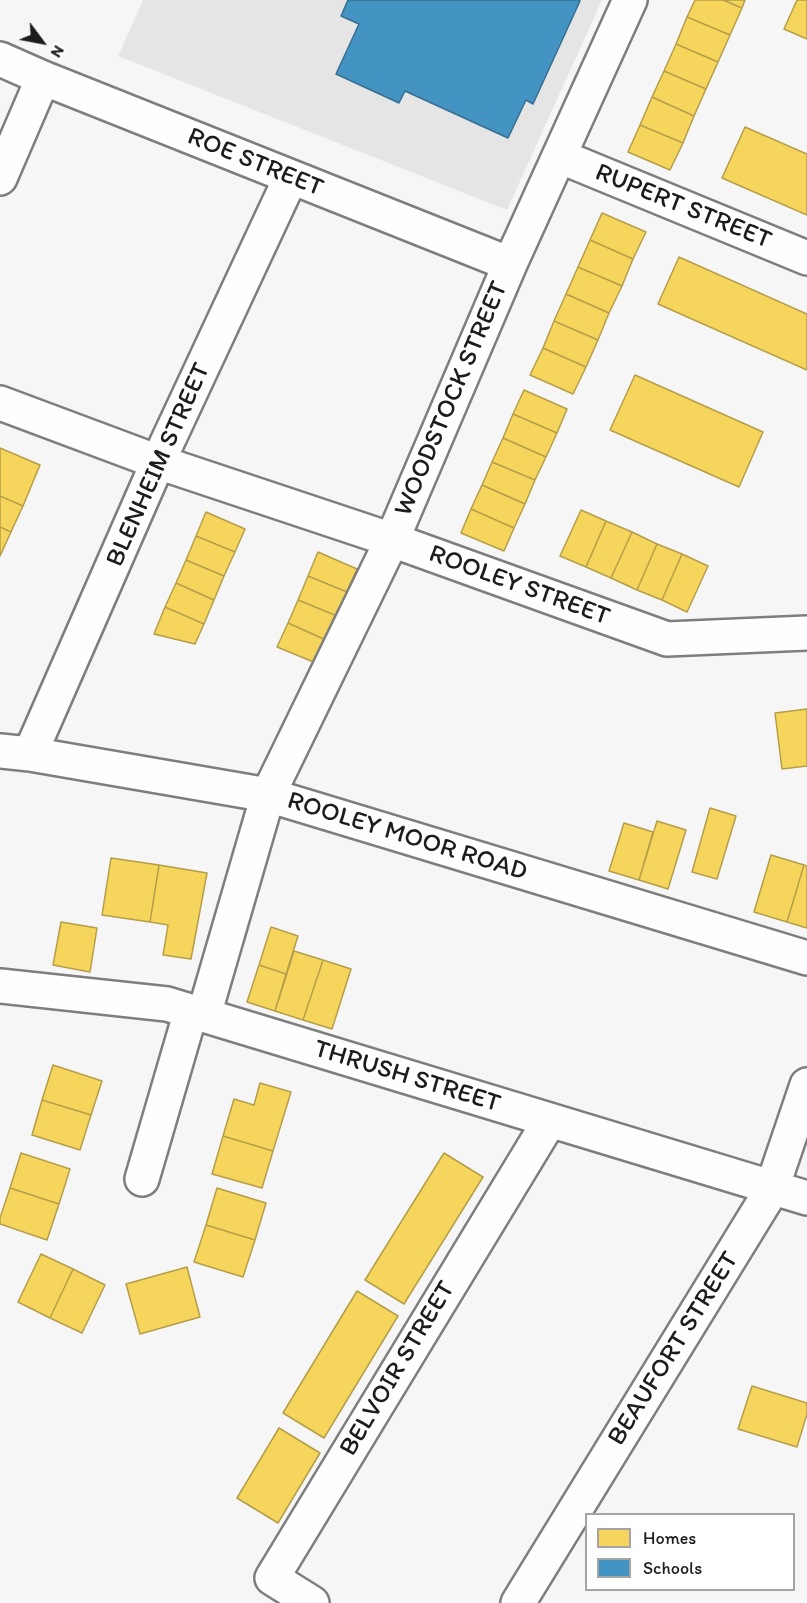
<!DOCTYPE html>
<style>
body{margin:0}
#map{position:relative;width:807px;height:1603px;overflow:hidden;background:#f6f6f6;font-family:Itim,sans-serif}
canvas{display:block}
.legend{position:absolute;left:585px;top:1513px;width:210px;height:78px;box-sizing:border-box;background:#fff;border:2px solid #a4a4a4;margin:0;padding:8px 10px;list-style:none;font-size:18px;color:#1c1c1c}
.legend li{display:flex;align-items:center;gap:12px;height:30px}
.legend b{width:30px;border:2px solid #a4a4a4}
.north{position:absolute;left:12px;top:12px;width:60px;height:60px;-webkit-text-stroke:4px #fff;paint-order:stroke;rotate:122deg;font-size:16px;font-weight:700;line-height:24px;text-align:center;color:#1c1c1c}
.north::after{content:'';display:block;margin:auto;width:21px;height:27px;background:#1c1c1c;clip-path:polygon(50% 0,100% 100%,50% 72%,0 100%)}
</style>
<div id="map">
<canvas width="807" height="1603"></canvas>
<ul class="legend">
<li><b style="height:16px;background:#f6d55c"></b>Homes</li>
<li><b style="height:16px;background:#4393c3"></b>Schools</li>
</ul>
<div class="north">N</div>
</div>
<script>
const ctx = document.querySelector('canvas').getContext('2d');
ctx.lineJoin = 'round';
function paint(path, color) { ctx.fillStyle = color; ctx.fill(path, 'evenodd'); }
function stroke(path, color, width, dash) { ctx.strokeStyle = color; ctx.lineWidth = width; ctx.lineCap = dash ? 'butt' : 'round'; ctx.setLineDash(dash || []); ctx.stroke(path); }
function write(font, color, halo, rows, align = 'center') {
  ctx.font = font + ' Itim,sans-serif'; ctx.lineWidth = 6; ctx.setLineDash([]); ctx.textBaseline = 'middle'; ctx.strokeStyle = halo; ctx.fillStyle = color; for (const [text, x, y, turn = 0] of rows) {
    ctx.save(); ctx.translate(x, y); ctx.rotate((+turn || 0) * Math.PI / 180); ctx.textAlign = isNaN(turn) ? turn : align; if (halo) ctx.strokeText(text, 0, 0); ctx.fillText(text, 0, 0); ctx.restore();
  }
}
const built = new Path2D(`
 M143 0H602L507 210 118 56Z`);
const homes = new Path2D(`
 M695 0H723L742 8 730 35 687 17Z
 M723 0H745L742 8Z
 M797 0H807V39L784 29Z
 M687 17 730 35 718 62 676 44Z
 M676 44 718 62 706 89 664 71Z
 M664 71 706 89 694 116 652 97Z
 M652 97 694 116 683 143 640 125Z
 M640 125 683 143 670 170 628 152Z
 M745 127 807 154V215L722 178Z
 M602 213 646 232 633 259 590 240Z
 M590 240 633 259 622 286 578 267Z
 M679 257 807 314V370L658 304Z
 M578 267 622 286 609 313 566 294Z
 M566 294 609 313 598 340 554 321Z
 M554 321 598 340 586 367 543 348Z
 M543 348 586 367 573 394 530 375Z
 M635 375 763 432 739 487 610 430Z
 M524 390 567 409 557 433 513 414Z
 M513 414 557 433 546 457 503 438Z
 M503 438 546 457 535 480 492 462Z
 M0 448 40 465 23 506 0 496Z
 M492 462 535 480 525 504 482 485Z
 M482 485 525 504 514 528 471 509Z
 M0 496 23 506 11 532 0 527Z
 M471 509 514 528 504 551 461 533Z
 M581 510 606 521 586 567 560 556Z
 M206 512 245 529 235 552 196 536Z
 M606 521 632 532 611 578 586 567Z
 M0 527 11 532 0 556Z
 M632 532 657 544 637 590 611 578Z
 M196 536 235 552 224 576 186 560Z
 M657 544 682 554 662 600 637 590Z
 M318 552 357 569 347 592 308 576Z
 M682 554 708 566 687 612 662 600Z
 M186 560 224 576 214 600 176 583Z
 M308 576 347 592 337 616 298 600Z
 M176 583 214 600 204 624 165 607Z
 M298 600 337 616 326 640 288 623Z
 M165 607 204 624 195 644 154 634Z
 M288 623 326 640 316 663 277 647Z
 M807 709V766L782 769 775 713Z
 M710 808 736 816 717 879 692 872Z
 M657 821 686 830 668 889 639 880Z
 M624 823 653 832 639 880 609 871Z
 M771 855 804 865 787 922 754 912Z
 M111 858 159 865 150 922 102 915Z
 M159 865 207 873 191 959 163 955 168 925 150 922Z
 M804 865 807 866V928L787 922Z
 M61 922 97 928 90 972 53 965Z
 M271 927 298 936 286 974 259 965Z
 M294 951 323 960 303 1020 275 1011Z
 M323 960 351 969 332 1029 303 1020Z
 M259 965 286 974 275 1011 247 1002Z
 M53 1065 102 1081 91 1115 42 1100Z
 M260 1083 291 1092 273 1151 223 1136 234 1099 254 1105Z
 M42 1100 91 1115 80 1150 32 1135Z
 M223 1136 273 1151 262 1188 212 1174Z
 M21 1153 70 1169 59 1204 10 1188Z
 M444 1153 483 1177 404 1304 365 1280Z
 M10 1188 59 1204 47 1240 0 1224V1218Z
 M217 1188 266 1203 255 1240 206 1225Z
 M206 1225 255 1240 243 1277 194 1262Z
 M41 1254 73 1269 50 1318 18 1302Z
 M187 1267 200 1317 140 1334 126 1284Z
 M73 1269 105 1285 82 1333 50 1318Z
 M357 1291 398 1316 324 1438 283 1413Z
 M752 1386 807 1403V1414L797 1447 738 1429Z
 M279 1428 320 1453 278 1523 237 1498Z`);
const schools = new Path2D(`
 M348 0H578L580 1 533 104 526 100 508 138 405 91 399 103 336 74 359 24 341 16Z`);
const minor = new Path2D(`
 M0 59 43 78 510 264
 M559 156 807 258
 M0 178 43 78
 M0 403 158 462 392 540 667 639 807 633
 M0 751 30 754 268 795 807 958
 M30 754 158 462 291 177
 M0 986 167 1004 807 1198
 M204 1015 268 795 392 540 510 264 630 0
 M142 1179 191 1011
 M312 1603 272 1578 550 1120
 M518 1603 766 1199 772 1188 807 1085`);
const streetNames = [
 ["ROE STREET",255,163,22],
 ["RUPERT STREET",683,207,22],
 ["WOODSTOCK STREET",452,399,-67],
 ["BLENHEIM STREET",159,465,-66],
 ["ROOLEY STREET",519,586,20],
 ["ROOLEY MOOR ROAD",407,837,17],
 ["THRUSH STREET",407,1077,17],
 ["BEAUFORT STREET",674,1349,-58],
 ["BELVOIR STREET",398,1369,-59]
];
paint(built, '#e5e5e5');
paint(homes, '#f6d55c');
stroke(homes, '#b59e49', 1.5);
paint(schools, '#4393c3');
stroke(schools, '#376f91', 1.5);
stroke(minor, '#7e7e7e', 38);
stroke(minor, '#fefefe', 33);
write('26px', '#1c1c1c', '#fff', streetNames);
</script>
